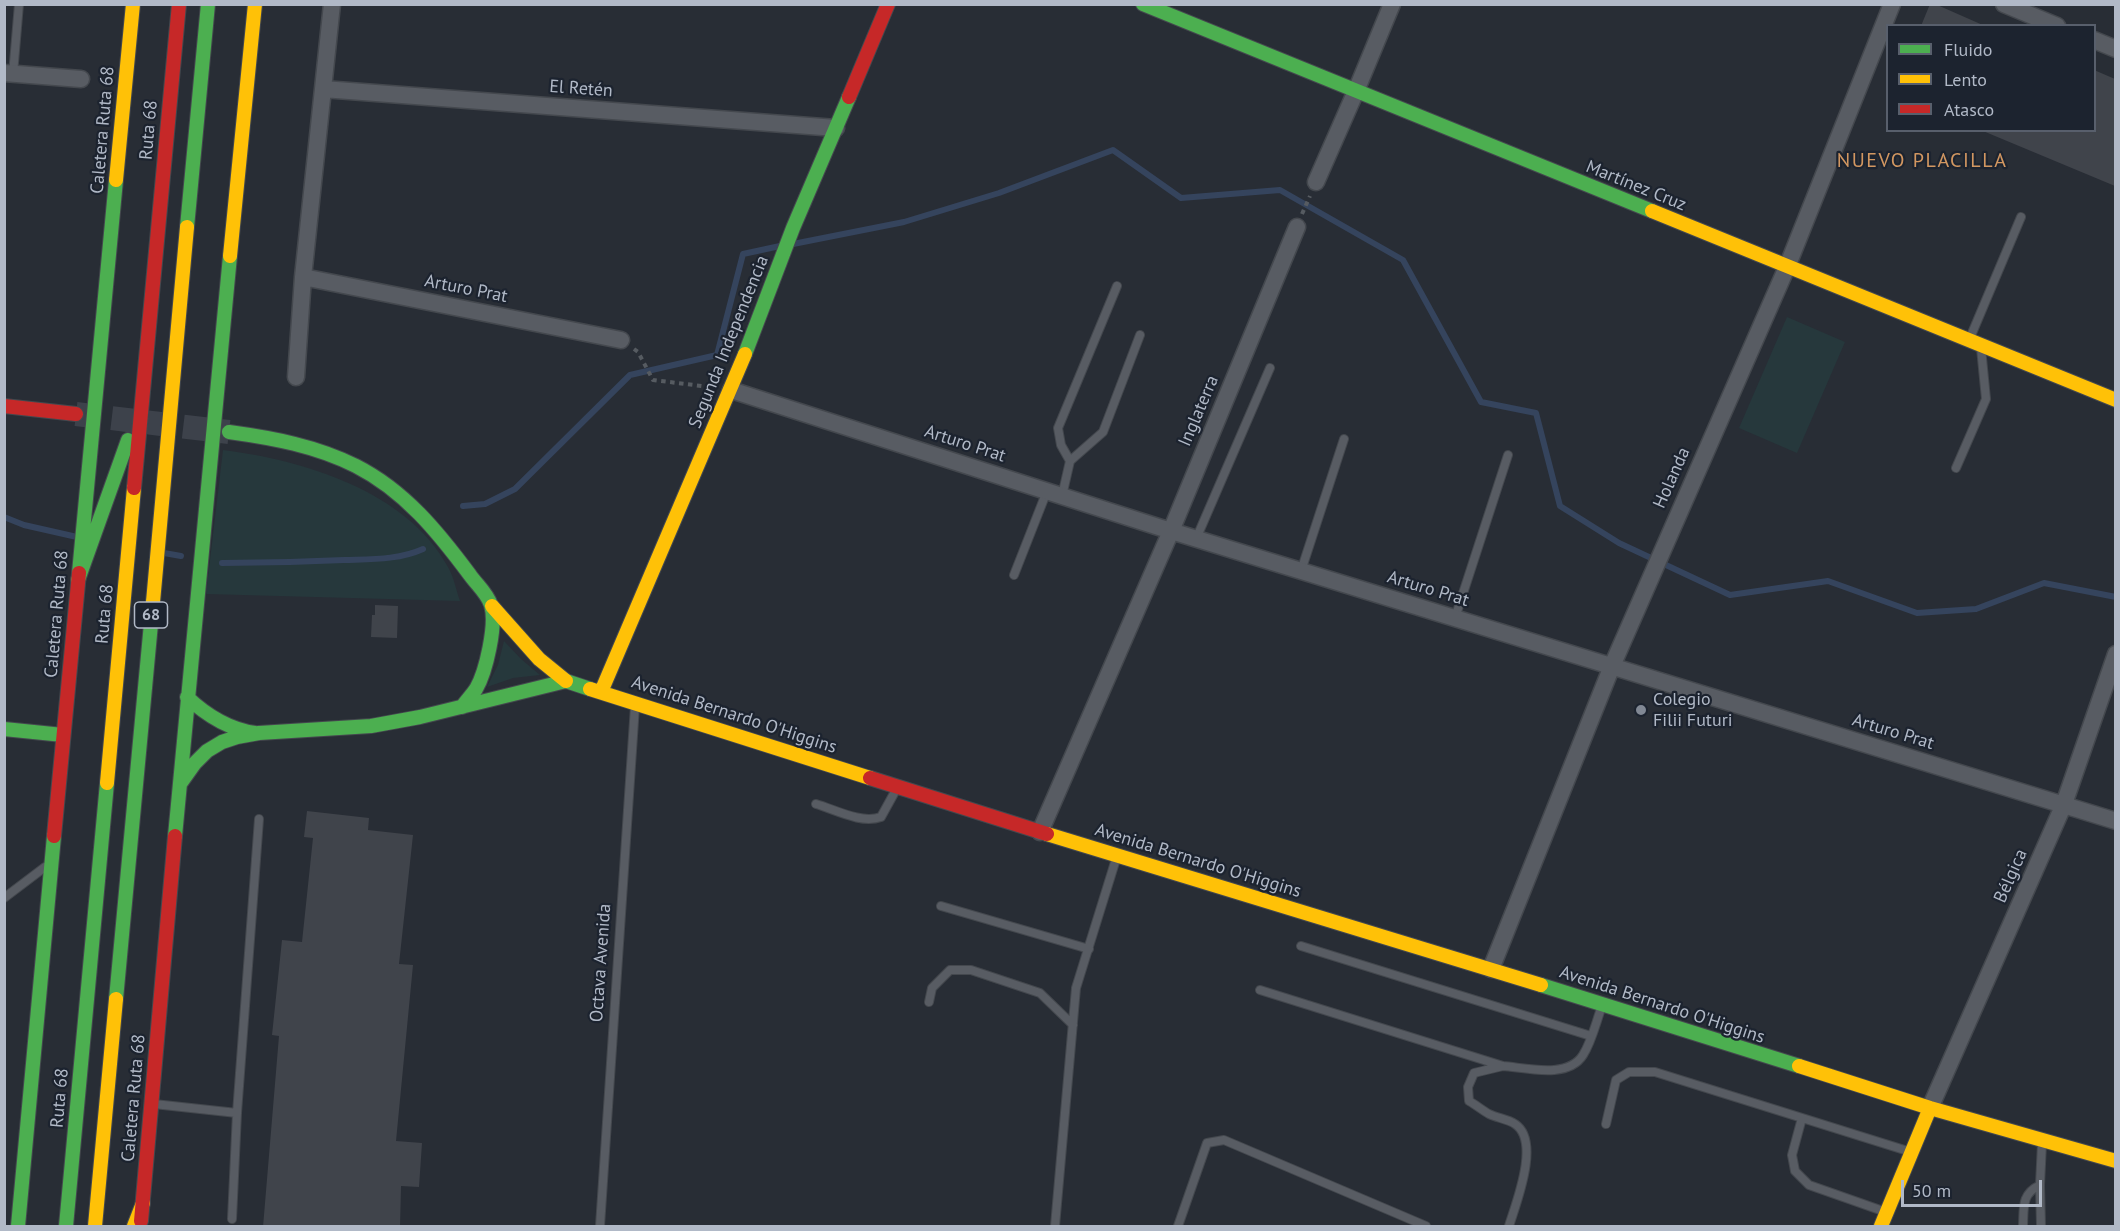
<!DOCTYPE html>
<meta charset="utf-8">
<style>
body{margin:0}
#map{position:relative;width:2120px;height:1231px;overflow:hidden;background:#282d35;font-family:"PT Sans",sans-serif}
canvas{display:block}
.frame{position:absolute;inset:0;border:6px solid #b1b9c7;pointer-events:none}
.legend{position:absolute;left:1886px;top:24px;width:210px;height:108px;box-sizing:border-box;background:#1c232f;border:2px solid #585f6c;margin:0;padding:8px 10px;list-style:none;font-size:18px;color:#b1b9c7}
.legend li{display:flex;align-items:center;gap:12px;height:30px}
.legend b{width:30px;border:2px solid #585f6c}
.scale{position:absolute;left:1901px;top:1180px;width:141px;height:27px;box-sizing:border-box;border:3px solid #b1b9c7;border-top:0;padding-left:8px;font-size:18px;line-height:21px;white-space:nowrap;color:#b1b9c7;-webkit-text-stroke:4px #1c232f;paint-order:stroke}
</style>
<div id="map">
<canvas width="2120" height="1231"></canvas>
<div class="frame"></div>
<ul class="legend">
<li><b style="height:8px;background:#4caf50"></b>Fluido</li>
<li><b style="height:8px;background:#ffc107"></b>Lento</li>
<li><b style="height:8px;background:#c62828"></b>Atasco</li>
</ul>
<div class="scale">50 m</div>
</div>
<script>
const ctx = document.querySelector('canvas').getContext('2d');
ctx.lineJoin = 'round';
function paint(path, color) { ctx.fillStyle = color; ctx.fill(path, 'evenodd'); }
function stroke(path, color, width, dash) { ctx.strokeStyle = color; ctx.lineWidth = width; ctx.lineCap = dash ? 'butt' : 'round'; ctx.setLineDash(dash || []); ctx.stroke(path); }
function write(font, color, halo, rows, align = 'center') {
  ctx.font = font + ' "PT Sans",sans-serif'; ctx.lineWidth = 4.5; ctx.setLineDash([]); ctx.textBaseline = 'middle'; ctx.strokeStyle = halo; ctx.fillStyle = color; for (const [text, x, y, turn = 0] of rows) {
    ctx.save(); ctx.translate(x, y); ctx.rotate((+turn || 0) * Math.PI / 180); ctx.textAlign = isNaN(turn) ? turn : align; if (halo) ctx.strokeText(text, 0, 0); ctx.fillText(text, 0, 0); ctx.restore();
  }
}
const green = new Path2D(`
 M1787 317 1845 342 1797 453 1739 428Z
 M223 450C303 460 407 491 448 567 454 577 456 590 460 601L206 594Z
 M504 641 521 659 540 675 513 678 487 687 498 665Z`);
const stream = new Path2D(`
 M793 244 904 222 999 193 1113 150 1181 198 1280 190 1403 260 1481 402 1536 413 1560 506 1619 543 1730 595 1828 581 1917 613 1976 609 2044 583 2116 597
 M463 506 485 504 515 489 630 375 717 355 743 254 780 246
 M4 517 24 525 77 537
 M164 553 181 556
 M222 563C263 563 303 562 344 560 370 559 399 560 423 549`);
const building = new Path2D(`
 M1930 4H1935L1985 26H1921Z
 M2094 70 2115 79V186L1983 131 2094 130Z
 M375 605 398 606 397 638 371 637 372 615H375Z
 M307 811 369 818 368 830 413 835 399 964 413 965 396 1141 422 1143 419 1187 401 1186 400 1227H263L279 1036 272 1035 282 940 302 942 313 838 304 837Z`);
const secondaryTunnel = new Path2D(`
 M76 414 229 432`);
const path = new Path2D(`
 M1302 214 1310 196
 M634 349 638 352 653 380 710 387`);
const lane = new Path2D(`
 M13 74 19 4
 M1970 338 2021 217
 M1070 461 1103 432 1140 335
 M1956 468 1986 399 1981 348
 M1062 496 1070 461 1061 445 1058 428 1117 286
 M1196 539 1270 368
 M1301 571 1344 439
 M1014 575 1047 491
 M1455 618 1508 455
 M816 804C836 810 861 824 881 817L897 788
 M4 898 45 867
 M941 906 1089 949
 M1301 946 1591 1036
 M1260 990 1503 1066C1527 1068 1568 1079 1583 1055 1592 1041 1596 1022 1602 1006
 M929 1002 932 988 950 970H971L1040 993 1073 1025
 M1503 1066 1474 1073 1468 1087 1469 1101C1476 1105 1482 1110 1489 1114 1497 1118 1508 1119 1515 1124 1541 1141 1516 1203 1509 1226
 M154 1104 237 1113 232 1219
 M237 1113 259 819
 M1802 1118 1792 1155 1795 1171 1809 1185 1883 1211
 M1606 1124 1616 1080 1629 1072H1655L1911 1152
 M600 1226 635 706
 M1055 1226 1076 988 1116 859
 M1178 1226 1207 1143 1224 1140 1426 1226
 M2023 1226C2024 1208 2021 1194 2040 1185
 M2041 1226 2040 1185 2042 1143`);
const street = new Path2D(`
 M2004 4 2057 26
 M2094 40 2116 49
 M4 73 81 79
 M323 89 836 128
 M1316 182 1356 91 1392 4
 M303 277 621 340
 M296 377 303 277 332 4
 M731 390 1171 531 2116 821
 M1040 832 1171 531 1297 227
 M1491 969 1612 666 1787 267 1892 4
 M1930 1108 2064 804 2116 654`);
const fast = new Path2D(`
 M1143 4 1652 211
 M187 227 208 4
 M745 354 793 228 849 97
 M229 432C273 438 316 446 356 466 405 491 438 532 470 575 477 585 487 593 491 605 497 624 486 672 476 689 472 695 466 701 462 707
 M79 573 116 180
 M78 580 128 440
 M187 697C207 716 228 729 255 733
 M4 729 63 735
 M180 784 195 763 207 751 222 742 237 737 259 733 371 726 420 717 566 681 590 689
 M175 836 230 256
 M1541 985 1799 1066
 M116 999 153 602
 M18 1226 54 836
 M66 1226 107 783`);
const slow = new Path2D(`
 M116 180 133 4
 M1652 211 2116 400
 M230 256 255 4
 M153 602 187 227
 M492 606 539 659 566 681
 M590 689 870 778
 M601 692 745 354
 M107 783 134 488
 M1047 834 1541 985
 M1799 1066 1930 1108 2116 1161
 M95 1226 116 999
 M134 1226 143 1203
 M1881 1226 1930 1108`);
const jam = new Path2D(`
 M849 97 888 4
 M4 406 76 414
 M134 488 179 4
 M870 778 1047 834
 M54 836 79 573
 M141 1221 175 836`);
const markers = [
 [1641,710,6,"#818894"]
];
const shields = [
 [151,615,33]
];
const shieldNames = [
 ["68",151,615]
];
const streetNames = [
 ["El Retén",581,89,4],
 ["Caletera Ruta 68",103,130,-85],
 ["Ruta 68",149,130,-85],
 ["Martínez Cruz",1636,186,22],
 ["Arturo Prat",466,289,11],
 ["Segunda Independencia",729,342,-68],
 ["Inglaterra",1199,411,-67],
 ["Arturo Prat",965,444,18],
 ["Holanda",1672,478,-66],
 ["Arturo Prat",1428,589,17],
 ["Caletera Ruta 68",57,614,-85],
 ["Ruta 68",105,614,-85],
 ["Avenida Bernardo O'Higgins",734,715,18],
 ["Arturo Prat",1893,732,17],
 ["Avenida Bernardo O'Higgins",1198,861,17],
 ["Bélgica",2011,876,-66],
 ["Octava Avenida",601,963,-86],
 ["Avenida Bernardo O'Higgins",1662,1005,18],
 ["Ruta 68",60,1098,-85],
 ["Caletera Ruta 68",134,1098,-85]
];
const poiNames = [
 ["Colegio",1653,700],
 ["Filii Futuri",1653,721]
];
const neighbourhoodNames = [
 ["NUEVO PLACILLA",1922,161]
];
paint(green, '#26383c');
stroke(stream, '#35445d', 6);
paint(building, '#40444b');
stroke(secondaryTunnel, '#3d424b', 24, [24, 12]);
stroke(lane, '#44484e', 10);
stroke(street, '#44484e', 19);
stroke(fast, '#44484e', 16);
stroke(slow, '#44484e', 16);
stroke(jam, '#44484e', 16);
stroke(path, '#565b61', 4, [4.5, 4.5]);
stroke(lane, '#585c63', 8);
stroke(street, '#585c63', 16);
stroke(fast, '#4caf50', 14);
stroke(slow, '#ffc107', 14);
stroke(jam, '#c62828', 14);
for (const [x, y, r, color] of markers) { const dot = new Path2D(); dot.arc(x, y, r, 0, 2 * Math.PI); ctx.fillStyle = color; ctx.fill(dot); stroke(dot, '#1c232f', 2); }
for (const [x, y, w] of shields) { const box = new Path2D(); box.roundRect(x - w / 2, y - 13, w, 26, 4.5); ctx.fillStyle = '#1c232f'; ctx.fill(box); stroke(box, '#b1b9c7', 1.5); }
write('bold 16px', '#b1b9c7', null, shieldNames);
write('18px', '#b1b9c7', '#1c232f', streetNames);
write('18px', '#b1b9c7', '#1c232f', poiNames, 'left');
ctx.letterSpacing = '1.5px';
write('20px', '#d29761', '#1c232f', neighbourhoodNames);
ctx.letterSpacing = '0px';
</script>
